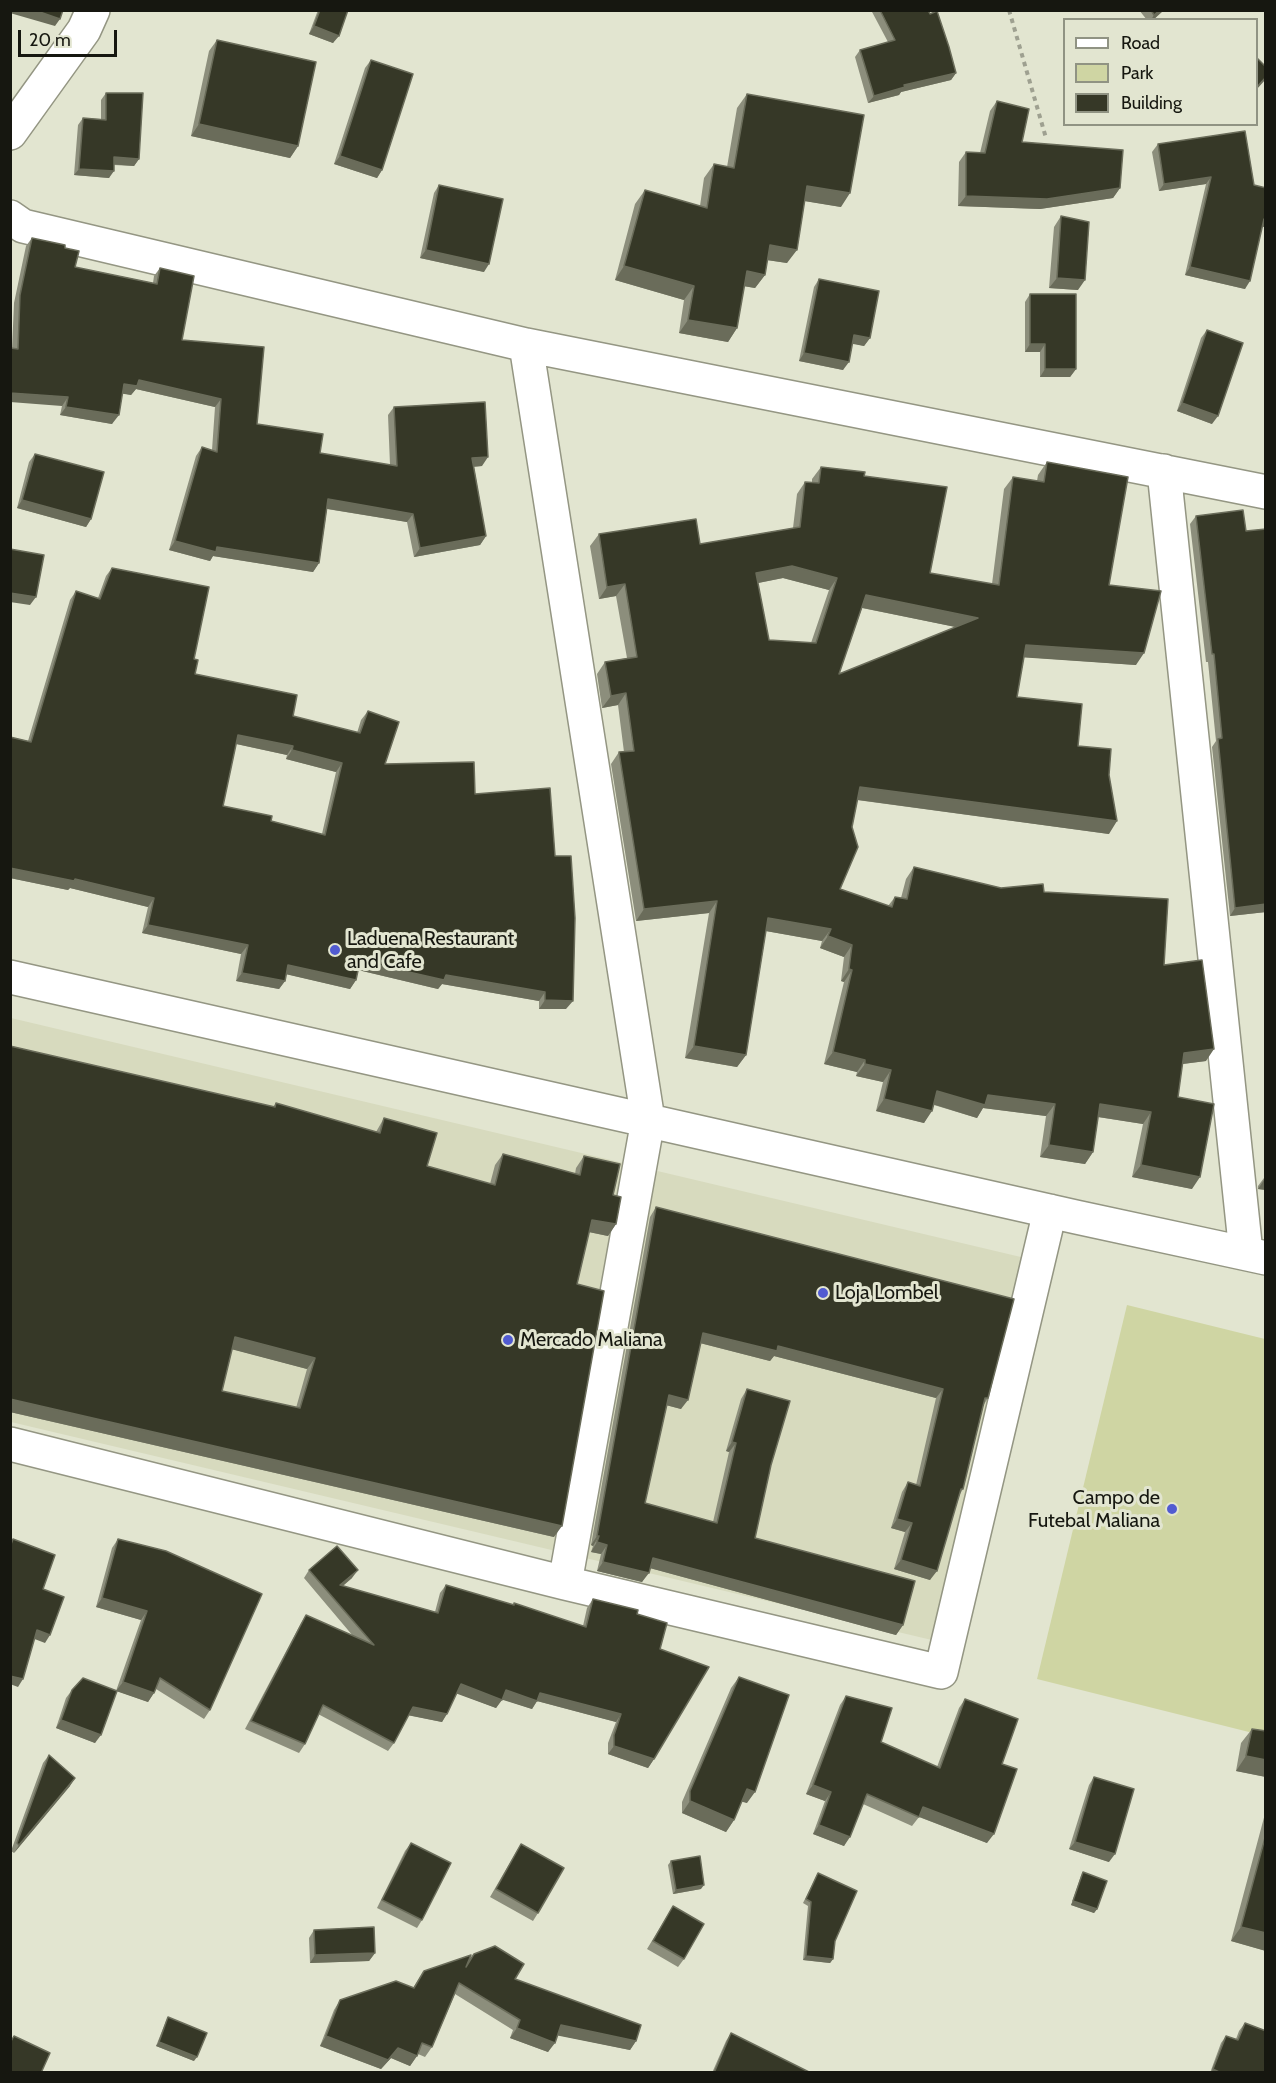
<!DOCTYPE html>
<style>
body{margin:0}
#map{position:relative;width:1276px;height:2083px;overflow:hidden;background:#e2e5d0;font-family:Cabin,sans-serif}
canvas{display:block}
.frame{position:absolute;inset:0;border:12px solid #161710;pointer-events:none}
.legend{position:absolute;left:1063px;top:18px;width:195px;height:108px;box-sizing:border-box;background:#e2e5d0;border:2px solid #909383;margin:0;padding:8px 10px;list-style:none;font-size:18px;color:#161710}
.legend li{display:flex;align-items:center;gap:12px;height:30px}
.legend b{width:30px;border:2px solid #909383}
.scale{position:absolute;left:18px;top:30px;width:99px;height:27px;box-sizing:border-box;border:3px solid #161710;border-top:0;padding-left:8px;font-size:18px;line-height:21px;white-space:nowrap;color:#161710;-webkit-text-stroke:4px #e2e5d0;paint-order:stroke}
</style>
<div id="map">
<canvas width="1276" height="2083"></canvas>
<div class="frame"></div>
<ul class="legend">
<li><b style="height:8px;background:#fff"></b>Road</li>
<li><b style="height:16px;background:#cfd5a3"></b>Park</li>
<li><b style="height:16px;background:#363827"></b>Building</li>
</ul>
<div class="scale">20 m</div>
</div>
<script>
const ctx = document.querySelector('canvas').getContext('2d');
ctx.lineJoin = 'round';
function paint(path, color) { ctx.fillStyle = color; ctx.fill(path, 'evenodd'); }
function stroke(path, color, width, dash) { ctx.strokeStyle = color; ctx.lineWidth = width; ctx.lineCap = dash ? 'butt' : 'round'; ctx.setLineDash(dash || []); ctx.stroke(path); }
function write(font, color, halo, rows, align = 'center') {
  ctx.font = font + ' Cabin,sans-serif'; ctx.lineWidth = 6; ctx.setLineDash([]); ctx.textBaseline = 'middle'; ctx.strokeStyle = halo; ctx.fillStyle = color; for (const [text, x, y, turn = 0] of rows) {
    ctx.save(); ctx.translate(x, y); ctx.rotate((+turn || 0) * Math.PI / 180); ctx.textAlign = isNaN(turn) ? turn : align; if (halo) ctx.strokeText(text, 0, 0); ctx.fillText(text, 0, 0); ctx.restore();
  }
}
const built = new Path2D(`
 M11 1018 1025 1258 936 1641 11 1422Z`);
const green = new Path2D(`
 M1127 1305 1265 1339V1736L1037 1679Z`);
const path = new Path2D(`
 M1009 10 1046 138`);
const minor = new Path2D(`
 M10 133 84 30 93 10
 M10 217 23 226 526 345 648 1120 565 1583
 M526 345 1266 492
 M1164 471 1246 1253
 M10 977 1076 1217 1266 1258
 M10 1444 565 1583 941 1672 1050 1211`);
const wall = new Path2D(`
 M318 10H348L333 43 309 34Z
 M871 10H928L956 73 951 80 901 92 899 95 868 103 855 57 860 50 888 42Z
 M1139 10H1164L1153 20H1147Z
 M217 40 298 146 290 158 191 136 209 51Z
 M371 60 382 170 377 178 334 164 365 68Z
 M106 93 139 159 134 166 114 165 109 178 74 175 78 125 83 118 101 119V100Z
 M747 94 841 207 805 201 787 263 767 260 765 275 755 288 744 286 737 328 728 342 679 333 684 300 615 280 635 204 645 190 700 206 704 178 714 164 727 167 737 108Z
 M997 101 1022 142 1120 188 1113 198 1040 209 958 206 959 162 966 152 980 153 990 111Z
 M1158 144 1254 185 1266 188V226L1265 227H1262L1245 289 1185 275 1206 184 1159 191 1152 152Z
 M439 185 484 272 420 258 434 193Z
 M1061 216 1078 290 1049 288 1054 227Z
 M32 238 65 248 75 267 153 283 154 276 160 268 182 340 257 424 320 453 390 465 388 415 394 407 482 466 474 467 486 536 480 545 414 557 407 522 327 509 319 563 313 572 213 556 210 561 169 550 196 456 202 447 212 450 215 407 136 389 131 395 122 393 112 424 60 415 62 406 12 349 14 303 26 246Z
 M819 279 870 338 864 346 852 343 843 370 799 361 814 287Z
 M1030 294 1076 369 1070 377H1040V352H1025V302Z
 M1207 330 1212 424 1177 411 1201 338Z
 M35 454 91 519 86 527 17 508 29 462Z
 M1047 462 1109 585 1136 665 1024 657 1017 697 1078 746 1109 775V834L857 800 840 889 888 906 895 897 901 898 906 879 914 867 1001 888 1044 892 1164 965 1206 1061 1182 1064 1178 1097 1192 1189 1132 1177 1143 1124 1098 1117 1093 1152 1085 1164 1040 1157 1046 1116 983 1108 977 1118 934 1105 924 1123 876 1111 883 1082 856 1076 857 1072 824 1064 844 982 841 981 844 957 820 948 822 941 766 931 746 1055 737 1067 685 1058 709 913 636 921 611 764 619 752H624L618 705 602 708 597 674 605 662 627 658 616 596 599 599 590 546 599 534 700 544 793 528 797 494 805 482H812V479L821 467 864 476 930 573 992 584 1004 489 1013 477 1037 481 1038 475ZM783 578 829 590 811 643 769 640 758 583ZM862 608 956 627 839 674Z
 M1196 516 1246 531 1266 529V912L1230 916 1212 747 1216 741 1208 662H1206L1190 524Z
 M112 568 194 659 195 674 293 716 357 733 361 720 368 711 385 764 475 794 566 1009H539V1001L442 984 438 989 358 970 356 980 350 989 286 974 285 981 279 989 236 981 241 954 142 933 148 907 70 888 68 890 10 878V737L28 741 70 600 76 591 98 598 106 576ZM236 744 287 755 286 759 336 772 322 834 271 821 223 806Z
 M10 1046 273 1107 276 1103 376 1132 384 1118 427 1166 490 1184 495 1165 503 1154 575 1174 576 1168 584 1156 613 1195 616 1224 608 1236 589 1232 577 1284 554 1537 10 1412ZM232 1349 307 1369 296 1408 222 1391Z
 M1264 1178 1266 1190 1258 1189V1186Z
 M656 1207 988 1398 983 1406 963 1489 960 1494 930 1580 894 1569 905 1532 891 1528 902 1492 908 1482 916 1485 936 1398 774 1356 770 1361 700 1343 681 1409 666 1405 645 1503 713 1522 729 1452 726 1451 741 1399 747 1389 771 1465 755 1538 903 1625 896 1635 650 1568 642 1582 597 1571 601 1554 591 1552 593 1546 591 1545 650 1217Z
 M118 1539 210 1710 204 1719 156 1689 148 1702 117 1691 95 1743 56 1728 66 1698 72 1690 116 1691 141 1620 96 1607 112 1548Z
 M309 1570 352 1578 343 1586 435 1612 440 1593 446 1585 513 1605 514 1603 583 1626 587 1608 593 1599 637 1614 660 1649 654 1759 648 1768 608 1754V1743L616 1722 537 1701 532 1709 502 1699 496 1708 457 1693 442 1722 408 1715 394 1743 388 1751 318 1714 305 1744 299 1753 245 1729 301 1623 306 1615 353 1636 304 1578Z
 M739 1677 747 1803 742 1801 734 1820 726 1832 682 1813V1802L731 1688Z
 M846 1696 881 1742 937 1767 959 1708 965 1699 1002 1764 987 1843 919 1817 912 1826 863 1804 844 1846 813 1834 825 1801 806 1794 840 1705Z
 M1252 1729 1266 1731V1777L1236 1771 1241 1743Z
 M49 1755 70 1786 14 1853 11 1851 43 1763Z
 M1094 1777 1109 1862 1069 1849 1089 1785Z
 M1266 1810V1951L1231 1941Z
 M411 1843 422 1920 417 1928 377 1908 405 1851Z
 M521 1844 538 1913 533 1921 490 1897 516 1852Z
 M671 1861 701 1889 673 1894 668 1865Z
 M1083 1872 1097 1909 1094 1913 1071 1905 1081 1876Z
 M818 1873 835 1941 833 1959 830 1963 803 1960 808 1906 803 1903Z
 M673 1906 684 1959 678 1967 647 1949Z
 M314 1930 375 1953 369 1961 310 1963 309 1938Z
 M474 1954 515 1979 636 2041 630 2050 558 2035 548 2052 510 2038 513 2030 455 1994 432 2047 425 2057 418 2054 410 2066 391 2058 381 2069 320 2046 334 2010 340 2000 413 1988 424 1971 468 1962Z
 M168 2017 194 2061 156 2046 166 2021Z
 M1245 2023 1266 2073H1210L1221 2043 1226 2036 1236 2039 1239 2031Z
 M731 2033 809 2073H712L726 2041Z`);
const shadedWall = new Path2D(`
 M10 10H34L60 19 55 26 10 13Z
 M1160 10H1164L1153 20H1151L1154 15Z
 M314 26 339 36 333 43 309 34Z
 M956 73 951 80 901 92 899 95 868 103 874 96 904 85Z
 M1266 77 1265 80 1257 89V87Z
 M199 124 298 146 290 158 191 136Z
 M340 156 382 170 377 178 334 164Z
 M114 157 139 159 134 166 109 164Z
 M79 169 114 171 109 178 74 175Z
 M1211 177 1206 184 1159 191 1164 184Z
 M807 186 850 193 841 207 798 200Z
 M1120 188 1113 198 1040 209 958 206 966 196Z
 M1264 219H1266V226L1265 227 1259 226Z
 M770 245 797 250 787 263 760 259Z
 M426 250 489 264 484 272 420 258Z
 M624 266 694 286 684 300 615 280Z
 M1190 267 1250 281 1245 289 1185 275Z
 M747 271 765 275 755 288 737 285Z
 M1057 278 1085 280 1078 290 1049 288Z
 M688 320 737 328 728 342 679 333Z
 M854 335 870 338 864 346 848 343Z
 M1030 344H1045L1040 352H1025Z
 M804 353 849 362 843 370 799 361Z
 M1045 369H1076L1070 377H1040Z
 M139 380 221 399 215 407 136 389 131 395 118 393 124 384Z
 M10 393 68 397 62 406 10 402Z
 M1182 403 1218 416 1212 424 1177 411Z
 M66 407 119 415 112 424 60 415Z
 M488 457 482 466 466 467 472 458Z
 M328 499 413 514 407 522 322 508Z
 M22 500 91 519 86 527 17 508Z
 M486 536 480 545 414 557 420 548Z
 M175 541 217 547 319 563 313 572 213 556 210 561 169 550Z
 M792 566 837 578 829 590 783 578 748 585 756 573Z
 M625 584 616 596 599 599 607 587Z
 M10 593 36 597 30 605 10 602Z
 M866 595 978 618 970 630 858 607Z
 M1026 645 1144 653 1136 665 1018 657Z
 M626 693 618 705 602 708 611 696Z
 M238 735 293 746 287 755 232 743Z
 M292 750 342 763 336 772 286 759Z
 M860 787 1117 821 1109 834 851 799Z
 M10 868 75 879 154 898 148 907 70 888 68 890 10 878Z
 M717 901 709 913 636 921 644 909Z
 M1266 904V912L1230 916 1235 908Z
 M768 918 831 929 822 941 760 930Z
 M148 925 248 945 241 954 142 933Z
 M828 936 852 945 844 957 820 948Z
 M360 961 446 975 545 992 539 1001 442 984 438 989 354 969Z
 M288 965 356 980 350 989 281 973Z
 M849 969 852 970 844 982 841 981Z
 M242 973 285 981 279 989 236 981Z
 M545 1000 573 1001 566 1009H539Z
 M694 1046 746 1055 737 1067 685 1058Z
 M1214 1049 1206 1061 1175 1065 1184 1053Z
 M833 1052 865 1060 857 1072 824 1064Z
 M865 1064 891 1070 883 1082 856 1076Z
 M937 1091 988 1095 1055 1104 1046 1116 983 1108 977 1118 929 1103Z
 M884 1099 932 1111 924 1123 876 1111Z
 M1100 1104 1151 1112 1143 1124 1092 1116Z
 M1049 1145 1093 1152 1085 1164 1040 1157Z
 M1141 1165 1200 1177 1192 1189 1132 1177Z
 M1264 1180 1266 1181V1190L1258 1189Z
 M592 1220 616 1224 608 1236 584 1231Z
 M703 1333 778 1346 943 1389 936 1398 774 1356 770 1361 696 1342Z
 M235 1337 315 1358 307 1369 227 1348Z
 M669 1395 688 1400 681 1409 662 1404Z
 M10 1399 562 1526 554 1537 10 1412Z
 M732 1442 736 1443 729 1452 726 1451Z
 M897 1519 912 1523 905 1532 891 1528Z
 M597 1536H599L593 1546 591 1545Z
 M597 1542 607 1545 601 1554 591 1552Z
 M653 1558 903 1625 896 1635 646 1567Z
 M901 1560 937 1571 930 1580 894 1569Z
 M603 1562 649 1573 642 1582 597 1571Z
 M358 1570 352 1578 334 1593 340 1585Z
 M102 1598 147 1611 141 1620 96 1607Z
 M37 1630 50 1635 45 1643 32 1638Z
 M10 1676 23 1679 18 1687 10 1684Z
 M123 1682 154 1693 148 1702 116 1691Z
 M461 1684 502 1700 496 1708 455 1693Z
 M506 1690 540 1693 621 1714 616 1722 537 1701 532 1709 500 1699Z
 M413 1707 447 1714 442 1722 407 1715Z
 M61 1720 101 1735 95 1743 56 1728Z
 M614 1746 654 1759 648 1768 608 1754Z
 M1246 1756 1266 1760V1777L1236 1771Z
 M75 1778 70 1786 14 1853 19 1845Z
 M813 1785 831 1792 825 1801 806 1794Z
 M747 1789 755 1792 747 1803 739 1801Z
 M690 1801 734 1820 726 1832 682 1813Z
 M923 1807 994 1834 987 1843 917 1816Z
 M819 1825 850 1837 844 1846 813 1834Z
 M1075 1842 1115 1854 1109 1862 1069 1849Z
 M704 1885 701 1889 673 1894 676 1890Z
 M1073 1901 1097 1909 1094 1913 1071 1905Z
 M1241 1927 1266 1933V1951L1231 1941Z
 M375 1953 369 1961 310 1963 315 1955Z
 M806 1956 833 1959 830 1963 803 1960Z
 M561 2025 636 2041 630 2050 555 2035Z
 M517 2028 555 2043 548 2052 510 2038Z
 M326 2036 398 2048 417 2056 410 2066 391 2058 381 2069 320 2046Z
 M159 2042 197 2057 194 2061 156 2046Z
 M1213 2069 1221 2073H1211Z`);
const building = new Path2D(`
 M34 10H63L60 19Z
 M320 10H348L339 36 314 26Z
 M880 10H928L930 14 937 11 949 47 956 73 904 85 905 87 874 96 860 50 895 40Z
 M1151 10H1160L1154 15Z
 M217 40 316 62 298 146 199 124Z
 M1257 58 1266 67V77L1257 87Z
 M371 60 413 74 382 170 340 156Z
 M106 93H143L139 159 114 157V171L79 169 83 118 106 120Z
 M747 94 864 115 850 193 807 186 797 250 770 245 765 275 747 271 737 328 688 320 694 286 624 266 645 190 707 208 714 164 734 168Z
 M997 101 1029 109 1022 142 1123 150 1120 188 1047 199 966 196V152L985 153Z
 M1245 131 1254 185 1266 188V219H1264L1250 281 1190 267 1211 177 1164 184 1158 144Z
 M439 185 503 199 489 264 426 250Z
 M1061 216 1089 222 1085 280 1057 278Z
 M32 238 65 245V248L79 251 75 267 157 284 160 268 194 276 182 340 264 347 257 424 323 434 320 453 397 466 394 407 485 402 488 457 472 458 486 536 420 548 413 514 328 499 319 563 217 547 216 552 175 541 202 447 217 452 221 399 139 380 137 386 124 384 119 415 66 407 68 397 10 393V348L18 349 20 295Z
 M819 279 879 291 870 338 854 335 849 362 804 353Z
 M1030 294H1076V369H1045V344H1030Z
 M1207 330 1243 343 1218 416 1182 403Z
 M35 454 104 472 91 519 22 500Z
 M1047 462 1128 477 1109 585 1161 591 1144 653 1026 645 1017 697 1082 704 1078 746 1111 749 1109 775 1117 821 860 787 852 827 858 847 840 889 892 907 895 897 907 899 914 867 1001 888 1043 884 1044 892 1168 899 1164 965 1202 960 1214 1049 1184 1053 1178 1097 1214 1104 1200 1177 1141 1165 1151 1112 1100 1104 1093 1152 1049 1145 1055 1104 988 1095 985 1105 937 1091 932 1111 884 1099 891 1070 865 1064V1060L833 1052 852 970 849 969 852 945 828 936 831 929 768 918 746 1055 694 1046 717 901 644 909 619 752 634 751 626 693 611 696 605 662 637 657 625 584 607 587 599 534 696 519 700 544 800 527 805 482 819 483 821 467 865 472 864 476 947 487 930 573 999 585 1013 477 1044 482ZM792 566 837 578 816 643 769 640 756 573ZM866 595 978 618 839 674Z
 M1243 510 1246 531 1266 529V904L1235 908 1218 739 1222 738 1214 654H1212L1196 516Z
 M10 549 44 555 36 597 10 593Z
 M112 568 209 587 194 659 198 660 195 674 297 695 293 716 360 733 368 711 399 722 385 764 474 762 475 794 550 788 555 856H571L575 918 573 1001 545 1000V992L446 975 444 980 360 961 356 980 288 965 285 981 242 973 248 945 148 925 154 898 75 879 74 881 10 868V737L31 742 76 591 100 599ZM238 735 293 746 292 750 342 763 325 835 271 821 272 816 223 806Z
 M10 1046 275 1107 276 1103 380 1133 384 1118 437 1133 427 1166 495 1185 503 1154 580 1175 584 1156 620 1164 613 1195 621 1197 616 1224 592 1220 577 1284 604 1291 562 1526 10 1399ZM235 1337 315 1358 300 1408 222 1391Z
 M656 1207 1014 1299 988 1398H985L963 1489H961L937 1571 901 1560 912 1523 897 1519 908 1482 920 1486 943 1389 778 1346 777 1351 703 1333 688 1400 669 1395 645 1503 717 1523 736 1443 732 1442 747 1389 790 1401 771 1465 755 1538 915 1581 903 1625 653 1558 649 1573 603 1562 607 1545 597 1542 599 1536H597Z
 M13 1539 55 1555 43 1589 64 1597 50 1635 37 1630 23 1679 10 1676V1547Z
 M118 1539 166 1551 262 1594 210 1710 160 1678 154 1693 123 1682 147 1611 102 1598Z
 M337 1546 358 1570 340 1585 438 1613 446 1585 514 1605V1603L586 1627 593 1599 638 1610 637 1614 667 1623 660 1649 709 1667 654 1759 614 1746V1735L621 1714 540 1693 537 1701 506 1690 502 1700 461 1684 447 1714 413 1707 394 1743 323 1705 305 1744 251 1721 306 1615 374 1645 309 1570Z
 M739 1677 789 1695 755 1792 747 1789 734 1820 690 1801V1791Z
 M83 1678 117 1691 101 1735 61 1720 72 1690Z
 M846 1696 892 1708 881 1742 940 1768 965 1699 1018 1719 1002 1764 1017 1769 994 1834 923 1807 919 1817 867 1794 850 1837 819 1825 831 1792 813 1785Z
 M1252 1729 1266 1731V1760L1246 1756Z
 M49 1755 75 1778 19 1845 17 1843Z
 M1094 1777 1134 1789 1115 1854 1075 1842Z
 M1266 1834V1933L1241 1927Z
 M411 1843 451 1863 422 1920 382 1900Z
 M521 1844 564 1868 538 1913 496 1889Z
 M700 1856 704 1885 676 1890 671 1861Z
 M1083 1872 1107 1881 1097 1909 1073 1901Z
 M818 1873 857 1891 835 1941 833 1959 806 1956 811 1902 806 1899Z
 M673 1906 704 1924 684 1959 653 1941Z
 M374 1927 375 1953 315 1955 314 1930Z
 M495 1946 524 1964 515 1979 641 2025 636 2041 561 2025 555 2043 517 2028 520 2020 459 1983 432 2047 422 2043 417 2056 398 2048 388 2060 326 2036 340 2000 396 1981 414 1988 424 1971 471 1955 466 1967 474 1954Z
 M168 2017 207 2033 197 2057 159 2042Z
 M1245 2023 1266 2031V2073H1221L1213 2069 1226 2036 1238 2040Z
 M731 2033 809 2072V2073H714Z
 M14 2036 50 2053 41 2073H10V2043Z`);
const markers = [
 [335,950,6,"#515bd1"],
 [823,1293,6,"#515bd1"],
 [508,1340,6,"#515bd1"],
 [1172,1509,6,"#515bd1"]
];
const poiNames = [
 ["Laduena Restaurant",347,939],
 ["and Cafe",347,962],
 ["Loja Lombel",835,1293],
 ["Mercado Maliana",520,1340],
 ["Campo de",1160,1498,"right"],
 ["Futebal Maliana",1160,1521,"right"]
];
paint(built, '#d7dabe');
paint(green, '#cfd5a3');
stroke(minor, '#949683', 36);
stroke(path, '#9ea090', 4, [4.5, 4.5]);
stroke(minor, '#fff', 33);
paint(wall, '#8c8e7c');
paint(shadedWall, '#6a6c5a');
paint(building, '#363827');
stroke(building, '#6a6c5a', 1.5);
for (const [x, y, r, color] of markers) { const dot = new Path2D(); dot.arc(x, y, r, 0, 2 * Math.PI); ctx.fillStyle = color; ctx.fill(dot); stroke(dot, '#e2e5d0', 2); }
write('20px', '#161710', '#e2e5d0', poiNames, 'left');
</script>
